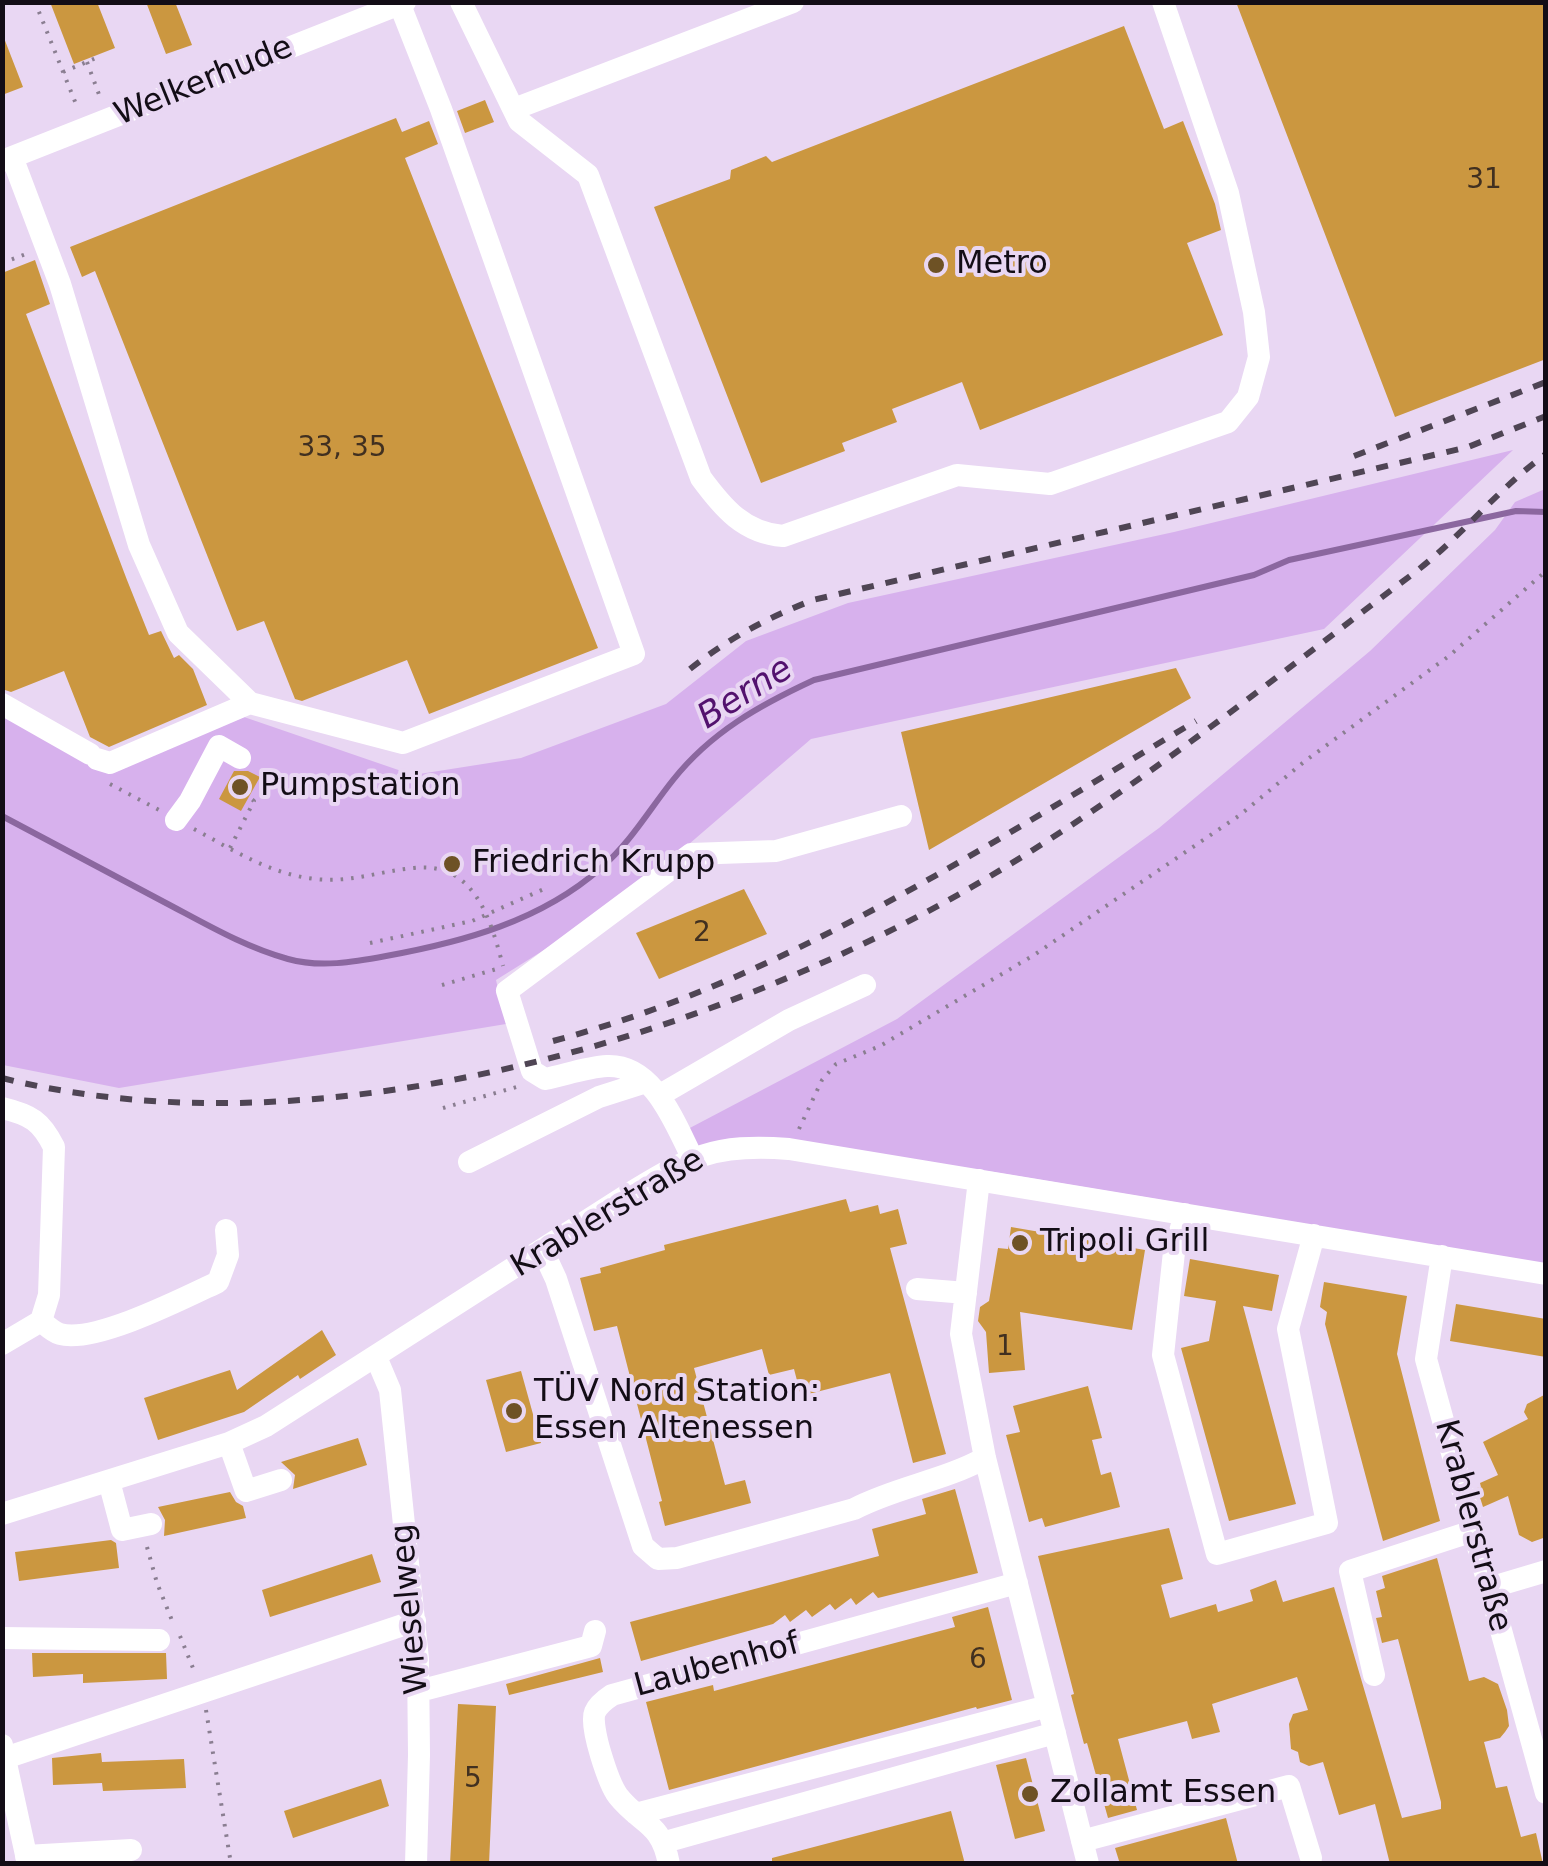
<!DOCTYPE html>
<meta charset="utf-8">
<style>
body{margin:0}
#map{position:relative;width:1548px;height:1866px;overflow:hidden;background:#e9d7f3;font-family:"DejaVu Sans",sans-serif}
canvas{display:block}
.frame{position:absolute;inset:0;border:5px solid #130d16;pointer-events:none}
</style>
<div id="map">
<canvas width="1548" height="1866"></canvas>
<div class="frame"></div>
</div>
<script>
const ctx = document.querySelector('canvas').getContext('2d');
ctx.lineJoin = 'round';
function paint(path, color) { ctx.fillStyle = color; ctx.fill(path, 'evenodd'); }
function stroke(path, color, width, dash) { ctx.strokeStyle = color; ctx.lineWidth = width; ctx.lineCap = dash ? 'butt' : 'round'; ctx.setLineDash(dash || []); ctx.stroke(path); }
function write(font, color, halo, rows, align = 'center') {
  ctx.font = font + ' "DejaVu Sans",sans-serif'; ctx.lineWidth = 8; ctx.setLineDash([]); ctx.textBaseline = 'middle'; ctx.strokeStyle = halo; ctx.fillStyle = color; for (const [text, x, y, turn = 0] of rows) {
    ctx.save(); ctx.translate(x, y); ctx.rotate((+turn || 0) * Math.PI / 180); ctx.textAlign = isNaN(turn) ? turn : align; if (halo) ctx.strokeText(text, 0, 0); ctx.fillText(text, 0, 0); ctx.restore();
  }
}
const green = new Path2D(`
 M1513 450 1324 629 811 739 624 900 496 980 506 1024 119 1088 3 1065 2 710 109 769 244 717 413 775 521 758 666 704 746 641 848 603 1174 532Z
 M1545 489V1264L988 1171 696 1150 686 1130 897 1019 1159 828 1370 651 1495 530 1515 502Z`);
const stream = new Path2D(`
 M2 816C56 845 110 873 164 902 204 923 244 947 288 959 320 968 354 962 386 956 463 942 541 921 601 868 631 842 649 810 673 780 711 732 760 705 814 680L1254 575 1289 560 1516 511 1546 512`);
const building = new Path2D(`
 M50 2H97L115 48 74 64Z
 M146 2H175L192 45 166 54Z
 M1236 2H1546V359L1395 417Z
 M1124 26 1164 129 1183 121 1215 204 1221 230 1187 243 1223 335 980 430 962 382 892 409 897 422 842 443 845 451 761 483 654 207 730 179 731 170 766 156 772 162Z
 M4 38 23 87 2 95V39Z
 M485 100 494 122 465 133 457 111Z
 M396 118 402 132 429 121 438 144 405 158 598 648 429 714 407 660 302 701 295 699 264 621 237 631 95 271 82 277 70 247Z
 M35 260 50 304 26 314 127 580 149 635 161 631 174 658 179 655 193 669 207 705 109 747 90 737 64 671 11 692 2 689V273Z
 M1176 668 1191 698 929 850 901 732Z
 M234 771H248L260 777 241 811 219 799Z
 M744 889 767 934 659 979 636 933Z
 M846 1199 850 1212 878 1205 880 1214 898 1209 907 1244 890 1248 946 1454 913 1463 890 1373 801 1396 794 1369 769 1375 762 1349 694 1368 725 1485 745 1480 751 1503 665 1526 659 1502 662 1501 617 1326 594 1331 580 1278 601 1273 600 1268 665 1250 664 1245Z
 M1011 1227 1145 1250 1132 1330 1020 1312 1025 1370 989 1373 986 1332 978 1321 980 1307 989 1301 998 1248 1008 1249Z
 M1190 1259 1279 1275 1272 1311 1243 1306 1296 1504 1229 1521 1181 1348 1209 1341 1216 1301 1184 1296Z
 M1324 1282 1407 1296 1397 1354 1440 1521 1383 1541 1325 1324 1327 1312 1320 1307Z
 M1456 1304 1546 1319V1357L1450 1341Z
 M322 1330 336 1355 300 1379 298 1375 244 1412 158 1440 144 1398 230 1370 237 1390Z
 M521 1371 541 1443 506 1452 486 1380Z
 M1088 1386 1102 1438 1092 1440 1101 1475 1111 1472 1120 1507 1045 1527 1042 1518 1029 1522 1006 1435 1020 1432 1013 1406Z
 M1546 1394V1537L1532 1542 1519 1535 1508 1496 1483 1507 1477 1488 1481 1487 1480 1483 1498 1475 1483 1442 1528 1419 1524 1412 1527 1404Z
 M358 1438 367 1465 293 1489 295 1475 281 1462Z
 M955 1489 978 1573 878 1598 873 1592 856 1605 851 1598 835 1610 830 1604 812 1617 806 1610 790 1622 785 1615 773 1624 641 1661 630 1622 879 1556 872 1529 926 1514 922 1499Z
 M230 1492 236 1502 243 1506 246 1518 164 1536 165 1520 158 1507Z
 M1169 1528 1183 1579 1161 1585 1170 1618 1216 1604 1218 1612 1253 1601 1250 1590 1276 1580 1283 1602 1334 1587 1402 1818 1441 1809V1802L1398 1639 1382 1643 1376 1618 1382 1617 1376 1591 1385 1588 1382 1576 1437 1558 1469 1681 1484 1677 1498 1684 1507 1710 1509 1726 1505 1732 1500 1738 1484 1742 1496 1788 1507 1786 1521 1837 1536 1833 1543 1864H1390L1375 1804 1339 1815 1323 1762 1309 1766 1300 1762 1298 1752 1291 1749 1289 1724 1293 1714 1308 1710 1297 1677 1212 1704 1220 1732 1192 1739 1187 1721 1118 1739 1137 1810 1108 1818 1087 1743 1084 1744 1071 1695 1074 1694 1038 1556Z
 M111 1540 116 1543 119 1568 19 1581 15 1552Z
 M372 1554 381 1582 270 1617 262 1590Z
 M988 1607 1012 1700 977 1709 976 1707 669 1790 646 1702 713 1685 714 1691 955 1627 952 1617Z
 M32 1653H166L167 1679 83 1683V1674L33 1677Z
 M600 1658 603 1672 509 1695 506 1684Z
 M458 1704 496 1706 489 1864H450Z
 M101 1753 102 1762 184 1759 186 1788 103 1791 102 1783 53 1785 52 1758Z
 M1026 1758 1045 1831 1015 1839 996 1765Z
 M381 1779 389 1806 293 1838 284 1811Z
 M951 1811 965 1864H772V1858Z
 M1226 1818 1238 1864H1120L1115 1848Z`);
const path = new Path2D(`
 M35 2 78 109
 M87 62 101 100
 M63 72 96 58 94 56
 M2 263 26 254
 M110 784 159 810
 M194 829C233 850 270 874 315 879 350 883 380 871 414 868 475 861 491 921 503 966
 M230 848 254 801 249 797
 M370 943 472 921 544 889
 M442 985 500 968
 M443 1108 520 1086
 M799 1129 822 1080 836 1064 880 1046 1034 955 1240 815 1305 761 1449 656 1546 571
 M147 1547 157 1583 173 1623
 M180 1636 195 1673
 M206 1710 231 1864`);
const minor = new Path2D(`
 M461 2 519 121 588 175 701 478C723 508 744 533 783 536L957 475 1050 484 1228 422 1248 397 1259 357 1254 312 1228 193 1163 2
 M514 109 793 2
 M12 157 60 284 139 545 178 633 250 703
 M2 161 405 2
 M2 704 90 754
 M97 759 110 763 250 703 403 743 634 654 441 109 400 5
 M176 820 190 801 219 746 240 758
 M660 1095 789 1020 865 985
 M2 1108C31 1115 41 1121 54 1147L49 1295 41 1321 2 1344
 M693 1159C675 1124 654 1064 607 1066 587 1067 565 1075 545 1079L532 1071 507 991 691 854 776 851 901 816
 M469 1162 599 1097 646 1082
 M979 1180 961 1334 985 1458 1088 1864
 M1185 1214 1174 1252 1163 1355 1217 1554 1327 1523 1288 1329 1314 1235
 M543 1251 556 1279 643 1546 658 1559 677 1558 854 1509C896 1487 943 1481 985 1458
 M1442 1256 1426 1359 1546 1793
 M917 1289 966 1293
 M41 1321C47 1326 53 1332 60 1334 94 1344 184 1298 218 1282L228 1255 226 1230
 M376 1357 390 1390 418 1659 419 1755 416 1864
 M229 1443 246 1491 281 1480
 M109 1481 122 1530 151 1524
 M2 1514 229 1443 266 1426 627 1195C689 1157 714 1143 789 1149L1546 1274
 M1489 1588 1546 1571
 M2 1638 159 1640
 M1374 1675 1350 1571 1473 1531
 M419 1691 591 1646 595 1631
 M2 1745 28 1864
 M5 1758 415 1621
 M636 1814 1048 1706
 M1082 1841 1289 1786 1311 1858
 M665 1842 1055 1733
 M26 1856 131 1850
 M669 1864C661 1821 641 1825 618 1796 609 1784 589 1726 595 1712 598 1705 606 1699 612 1695L1017 1583`);
const rail = new Path2D(`
 M1354 456 1546 382
 M690 669C729 638 767 618 813 600L1468 447 1546 416
 M553 1041C787 979 990 843 1196 721
 M2 1078C309 1155 694 1044 963 892 1121 802 1265 685 1410 576 1459 540 1496 490 1546 454`);
const markers = [
 [936,265,10,"#6e5225"],
 [240,787,10,"#6e5225"],
 [452,864,10,"#6e5225"],
 [1020,1243,10,"#6e5225"],
 [514,1411,10,"#6e5225"],
 [1030,1794,10,"#6e5225"]
];
const numberNames = [
 ["31",1484,181],
 ["33, 35",342,449],
 ["2",702,934],
 ["1",1005,1348],
 ["6",978,1661],
 ["5",473,1780]
];
const streetNames = [
 ["Welkerhude",204,82,-22],
 ["Krablerstraße",608,1214,-31],
 ["Krablerstraße",1472,1526,75],
 ["Wieselweg",411,1609,-95],
 ["Laubenhof",717,1666,-15]
];
const poiNames = [
 ["Metro",956,265],
 ["Pumpstation",260,787],
 ["Friedrich Krupp",472,864],
 ["Tripoli Grill",1040,1243],
 ["TÜV Nord Station:",534,1393],
 ["Essen Altenessen",534,1430],
 ["Zollamt Essen",1050,1794]
];
const waterNames = [
 ["Berne",746,694,-32]
];
paint(green, '#d7b1ed');
stroke(stream, '#8b679f', 6);
paint(building, '#cb9740');
stroke(path, '#8a7e91', 4, [2.5, 8]);
stroke(minor, '#fff', 22);
stroke(rail, '#4f4554', 6, [12, 12]);
for (const [x, y, r, color] of markers) { const dot = new Path2D(); dot.arc(x, y, r, 0, 2 * Math.PI); ctx.fillStyle = color; ctx.fill(dot); stroke(dot, '#e9d7f3', 4); }
write('28px', '#413020', null, numberNames);
write('32px', '#130d16', '#e9d7f3', streetNames);
write('32px', '#130d16', '#e9d7f3', poiNames, 'left');
write('italic 35px', '#53126e', '#e9d7f3', waterNames);
</script>
